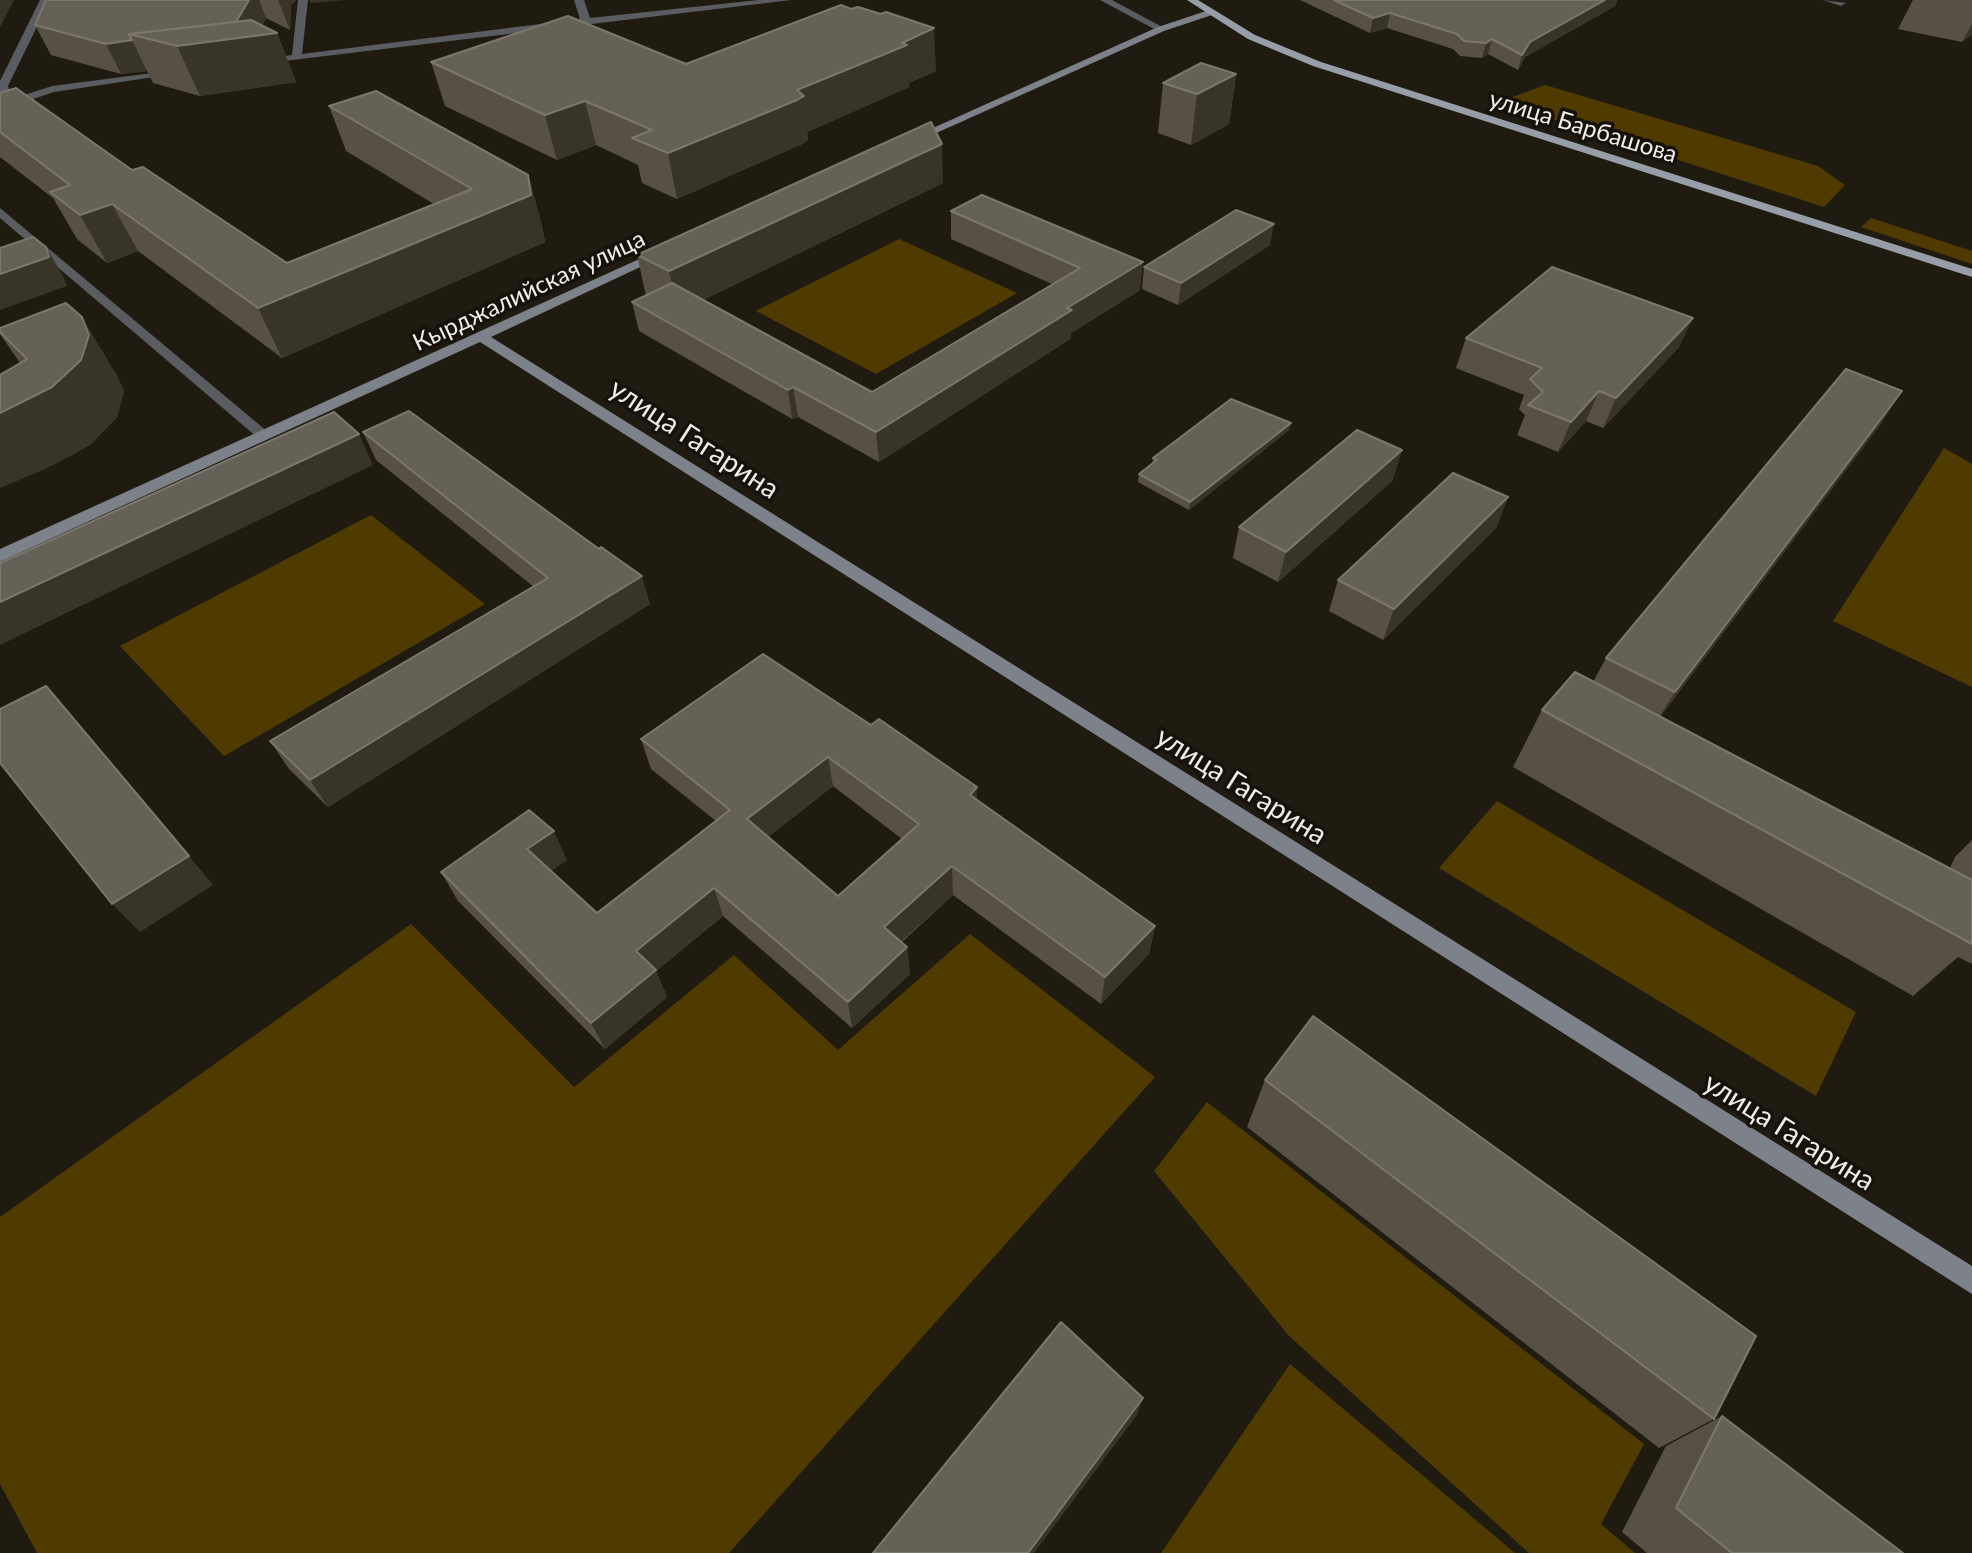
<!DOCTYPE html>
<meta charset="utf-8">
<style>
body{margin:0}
canvas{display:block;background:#201b11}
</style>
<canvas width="1972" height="1553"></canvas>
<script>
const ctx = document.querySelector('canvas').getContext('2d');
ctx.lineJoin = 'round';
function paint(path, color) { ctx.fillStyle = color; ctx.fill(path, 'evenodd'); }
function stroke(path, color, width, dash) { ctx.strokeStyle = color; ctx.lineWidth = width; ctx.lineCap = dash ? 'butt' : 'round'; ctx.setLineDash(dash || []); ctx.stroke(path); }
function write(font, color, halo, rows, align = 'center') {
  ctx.font = font + ' Lato,sans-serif'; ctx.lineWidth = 7; ctx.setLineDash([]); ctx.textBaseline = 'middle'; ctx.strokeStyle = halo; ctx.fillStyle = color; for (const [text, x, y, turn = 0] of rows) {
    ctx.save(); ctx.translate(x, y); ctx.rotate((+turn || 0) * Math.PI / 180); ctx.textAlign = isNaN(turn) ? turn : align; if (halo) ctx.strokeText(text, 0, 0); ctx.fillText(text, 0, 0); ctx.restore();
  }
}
const green = new Path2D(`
 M1545 85 1818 166 1845 185 1824 207 1499 102Z
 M1871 218 1972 251V264L1861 227Z
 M899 239 1017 293 876 374 756 311Z
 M1944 448 1972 464V687L1833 621Z
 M371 515 485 604 224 756 120 646Z
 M1497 801 1856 1012 1816 1096 1439 868Z
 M411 924 574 1087 734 955 838 1050 970 934 1155 1077 729 1553H37L0 1484V1217Z
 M1207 1102 1644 1444 1601 1524 1635 1553H1529L1289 1336 1154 1171Z
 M1290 1364 1515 1553H1161Z`);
const street = new Path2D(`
 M40 0H50L8 86 12 99 52 86 176 70 181 73 54 92 0 110V81Z
 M298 0H308L302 54 580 19 574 0H584L590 18 759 0H791L259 64V60L292 55Z
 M1100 0H1112L1166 29 1158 31Z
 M1823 0 1846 3 1841 6Z
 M0 208 268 432V438H258L0 218Z`);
const secondary = new Path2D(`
 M1209 10 1212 15 1164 31 914 143 904 141 1158 27Z
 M657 251 668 254 491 337 1972 1266V1294L480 342 0 562V549Z`);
const primary = new Path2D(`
 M1187 0H1198L1255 35 1321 62 1972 269V277L1313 66 1248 39Z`);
const wall = new Path2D(`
 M46 0H296L291 5 290 30 266 18 262 26 277 33 296 82 200 96 153 83 147 71 121 74 51 55 35 25Z
 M1300 0H1617L1615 6 1525 57 1518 70 1488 54 1482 58 1460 56 1453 49 1387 28 1370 33Z
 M1913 0H1972V34L1962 42 1898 29Z
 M431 62 686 64 936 71 909 83V87L807 132 808 140 802 144 677 199 642 183 638 165 596 145 557 160 445 106Z
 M1236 74 1229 124 1191 145 1158 133 1163 83Z
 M0 93 287 263 434 204 346 151 329 106 528 175 541 222 545 242 282 358 138 251 107 263 77 239 53 198 0 157Z
 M943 183 703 300 872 392 1052 284 951 239V211L1140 290 1071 333 1070 339 879 462 798 417 792 419 639 331 632 302 646 296 637 255Z
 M1270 245 1178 305 1142 289 1144 267Z
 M0 328 116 374 124 391 117 417 90 445 43 470 20 363 0 334Z
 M1466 338 1679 347 1603 428 1586 421 1558 452 1517 435 1525 415 1519 409 1524 395 1456 368Z
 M1883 421 1660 717 1950 868 1955 857 1972 840V964L1958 957 1913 996 1513 767 1542 710 1593 682 1606 658Z
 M1289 430 1189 510 1138 482 1139 474 1152 464 1153 458Z
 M363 432 599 549 650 604 328 807 289 769 270 741 534 587 376 460Z
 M1393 480 1278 582 1233 558 1239 527Z
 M1508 497 1496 528 1383 640 1329 611 1338 580Z
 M763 654 977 801 1155 926 1149 954 1101 1004 953 895 902 942 907 947 910 974 852 1028 723 916 656 971 667 997 605 1049 458 901 441 872 567 860 551 871 597 913 716 821 651 769 641 739ZM833 786 902 839 838 896 768 837Z
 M1265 1080 1714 1419 1659 1448 1247 1127Z
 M1722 1416 1903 1553H1647L1622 1532 1666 1446Z`);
const shadedWall = new Path2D(`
 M0 0H14L0 27Z
 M249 0H259L266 18 257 36 277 33 296 82 200 96 177 46 235 25Z
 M278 0H296L291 5 290 30Z
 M309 0H346L311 3Z
 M1605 0H1617L1615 6 1525 57 1518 70 1522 55 1530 42Z
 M1390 13 1387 28 1370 33 1373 18Z
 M1972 24V34L1962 42Z
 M934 28 936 71 909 83V87L807 132 808 140 802 144 677 199 668 153 797 90Z
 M1492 39 1488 54 1482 58 1486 43Z
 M132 40 147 71 121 74 106 44Z
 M1236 74 1229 124 1191 145 1197 94Z
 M585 101 596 145 557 160 545 115Z
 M942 144 943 183 678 312 669 271Z
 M528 175 541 222 545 242 282 358 258 308Z
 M112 204 138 251 107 263 80 215Z
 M1274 224 1270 245 1178 305 1181 283Z
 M46 247 63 276 67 286 0 310V274Z
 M1143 262 1140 290 1071 333 1070 339 879 462 876 432 1067 308Z
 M82 317 116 374 124 391 117 417 90 445 43 470 0 488V413Z
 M1693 318 1679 347 1603 428 1616 398Z
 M793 387 798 417 792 419 788 390Z
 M1599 391 1586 421 1558 452 1571 422Z
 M1902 391 1883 421 1656 722 1675 692Z
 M1291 423 1289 430 1189 510 1190 502Z
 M359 434 373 465 0 645V602Z
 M1402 450 1393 480 1278 582 1286 552Z
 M1508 497 1496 528 1383 640 1394 609Z
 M642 576 650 604 328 807 310 780Z
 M828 757 833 786 754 848 747 819Z
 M977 787V816L970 795Z
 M554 831 567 860 541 878 527 849Z
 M189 856 213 885 140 932 112 904Z
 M952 866 953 895 887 954 884 927Z
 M714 888 723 916 656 971 667 997 605 1049 591 1023 636 951Z
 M1155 926 1149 954 1101 1004 1105 977Z
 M907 947 910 974 852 1028 848 1002Z
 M1143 1398 1137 1415 1034 1553H1028Z`);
const building = new Path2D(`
 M46 0H249L236 22 129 34 132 40 106 44 35 25Z
 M1334 0H1605L1530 42 1522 55 1492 39 1486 43 1464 41 1457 34 1390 13 1373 18Z
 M841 5 851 9 858 7 881 14 886 12 934 28 902 43 907 45 797 90 804 96 797 100 668 153 632 138 652 130 585 101 545 115 431 62 568 16 686 64Z
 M251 20 277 33 177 46 129 34Z
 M1201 63 1236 74 1197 94 1163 83Z
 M16 88 132 170 143 167 287 263 472 189 329 106 376 91 528 175 531 195 258 308 112 204 80 215 50 192 70 185 0 132V93Z
 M931 122 942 144 669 271 637 255Z
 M982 195 1143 262 1067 308 1072 310 876 432 793 387 788 390 632 302 672 283 872 392 1080 268 951 211Z
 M1236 210 1274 224 1181 283 1144 267Z
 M33 237 46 247 49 257 0 274V248Z
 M1552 267 1693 318 1616 398 1599 391 1571 422 1528 405 1543 392 1530 379 1542 368 1466 338Z
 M66 303 82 317 89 335 81 360 52 387 0 413V375L27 359 0 332V328Z
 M1846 369 1902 391 1675 692 1606 658Z
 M1231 399 1291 423 1190 502 1139 474 1157 460 1153 458Z
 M409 411 599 549 601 547 642 576 310 780 270 741 548 578 363 432Z
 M334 412 359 434 0 602V563Z
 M1357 430 1402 450 1286 552 1239 527Z
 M1453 473 1508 497 1394 609 1338 580Z
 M763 654 871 725 879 719 977 787 970 795 1155 926 1105 977 952 866 884 927 907 947 848 1002 714 888 636 951 656 970 591 1023 441 872 529 810 554 831 527 849 597 913 730 810 641 739ZM828 757 919 824 838 896 747 819Z
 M1575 672 1972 880V944L1542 710Z
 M46 686 189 856 112 904 0 763V709Z
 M1313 1016 1756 1336 1714 1419 1265 1080Z
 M1061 1322 1143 1398 1028 1553H873Z
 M1722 1416 1903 1553H1732L1676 1508Z`);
const farStreetnames = [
 ["улица Барбашова",1583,127,17],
 ["Кырджалийская улица",529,291,-25]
];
const streetNames = [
 ["улица Гагарина",694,439,33],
 ["улица Гагарина",1241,786,32],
 ["улица Гагарина",1789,1132,32]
];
paint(green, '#4f3a00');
paint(street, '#5a5c61');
paint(secondary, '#7d8189');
paint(primary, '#989ea8');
paint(wall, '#565045');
paint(shadedWall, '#393429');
paint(building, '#666157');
stroke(building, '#7c776d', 2);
write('24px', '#f1eee7', '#171209', farStreetnames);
write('28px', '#f1eee7', '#171209', streetNames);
</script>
